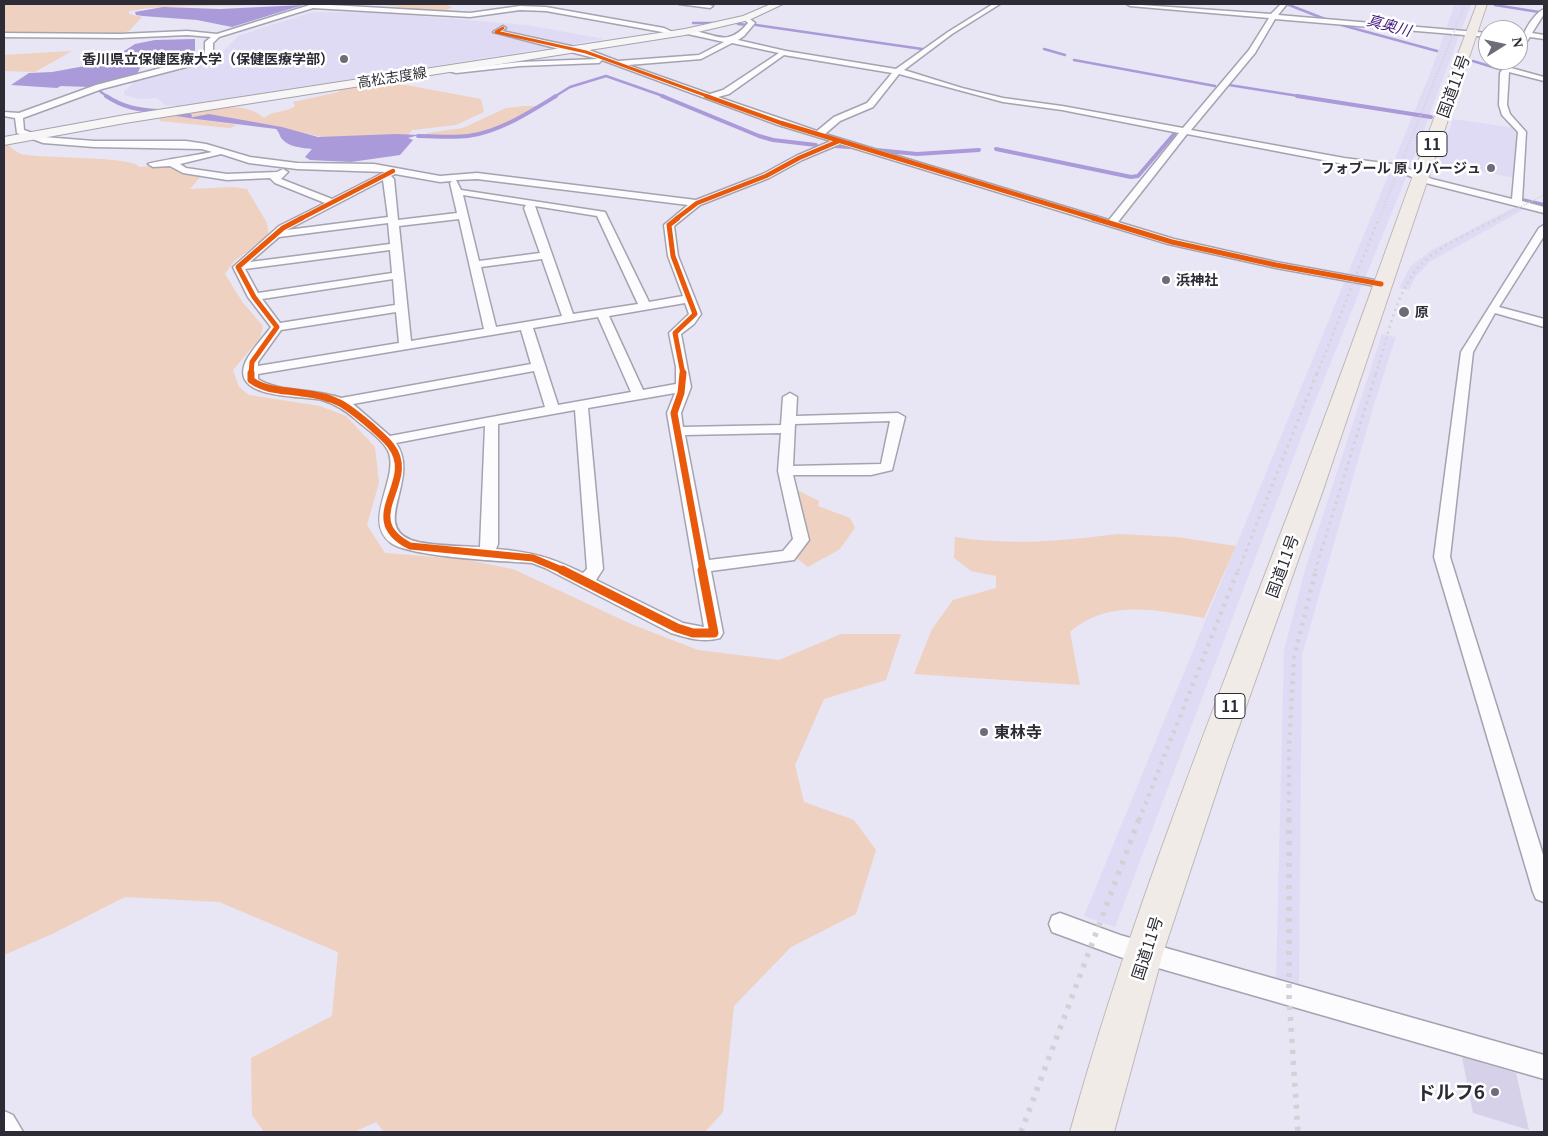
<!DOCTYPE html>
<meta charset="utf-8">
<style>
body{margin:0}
#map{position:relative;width:1548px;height:1136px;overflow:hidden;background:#e8e5f4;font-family:Georgia,serif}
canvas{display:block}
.frame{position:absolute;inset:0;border:5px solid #2d2b35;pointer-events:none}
.north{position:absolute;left:1478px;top:20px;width:50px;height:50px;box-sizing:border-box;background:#fff;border:1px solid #abaaae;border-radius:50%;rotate:80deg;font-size:14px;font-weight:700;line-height:20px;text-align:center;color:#2d2b35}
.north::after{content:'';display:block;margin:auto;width:18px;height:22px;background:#6e6c78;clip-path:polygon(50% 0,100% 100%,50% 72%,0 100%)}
</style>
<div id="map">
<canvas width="1548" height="1136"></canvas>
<div class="frame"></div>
<div class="north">N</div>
</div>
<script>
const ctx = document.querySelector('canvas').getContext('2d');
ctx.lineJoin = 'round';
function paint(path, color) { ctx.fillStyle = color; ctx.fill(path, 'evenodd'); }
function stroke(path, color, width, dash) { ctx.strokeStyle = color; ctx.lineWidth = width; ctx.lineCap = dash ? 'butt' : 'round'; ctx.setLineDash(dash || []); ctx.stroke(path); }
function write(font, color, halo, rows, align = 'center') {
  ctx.font = font + ' Georgia,"Noto Sans JP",serif'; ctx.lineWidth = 5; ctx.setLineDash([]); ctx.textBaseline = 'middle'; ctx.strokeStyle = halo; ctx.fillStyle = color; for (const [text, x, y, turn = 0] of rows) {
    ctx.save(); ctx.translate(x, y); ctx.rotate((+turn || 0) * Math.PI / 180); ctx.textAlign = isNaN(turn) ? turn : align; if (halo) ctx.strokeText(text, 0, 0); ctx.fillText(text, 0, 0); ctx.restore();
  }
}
const built = new Path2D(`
 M1455 4H1471L1409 170 1312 409 1115 927 1084 916 1431 71Z
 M312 12 384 13 526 25 605 39 177 107 165 105 157 98 139 99 124 95V91L134 83 131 81 213 61 238 36Z
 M1453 119 1516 128 1520 132 1515 178 1438 163Z
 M1522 203 1532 205 1431 261 1415 277 1409 290 1399 288 1411 266 1432 250Z
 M1382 334 1396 337 1375 401 1302 655 1299 989 1276 980 1284 650 1305 570Z`);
const green = new Path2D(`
 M4 4H263C219 8 173 3 129 11V14L142 17 129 31 112 36 4 34Z
 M379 4H443L452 7 443 12 419 11 420 10Z
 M72 51 35 72 4 71V55Z
 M390 82 481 99 484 112 456 125 412 130 408 135 328 138 217 116 189 118 237 125 230 128 160 121 159 118C187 113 241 96 264 118 273 110 286 113 295 106L293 102 339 92 338 90Z
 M524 106H541C508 133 464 140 423 138L427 133 463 128 506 108Z
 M8 145C12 148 16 152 21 154 40 159 134 156 139 167L164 165 183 173 201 176 190 189 232 187 247 189 267 223 269 236 234 261 225 274 243 303 263 326 260 338 233 370 239 387 249 395 320 406 346 416 375 447 379 483 367 525 385 553 462 559 513 569 631 624 698 650 779 660 841 634H901L886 680 824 699 795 765 804 802 854 820 876 850 856 914 791 947 734 1006 723 1112 705 1132H384L376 1122 354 1132H264L252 1115 251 1058 332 1016 338 952 219 902 125 897 52 934 4 955V146Z
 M799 491 819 501 818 506 850 518 855 528 840 549 808 567 795 557 793 499Z
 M1118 534 1177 537 1236 546 1204 618C1158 611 1109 598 1070 632L1080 685 914 674 932 629 953 600 996 588V576L971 571 954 558 955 537C1013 546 1061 541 1118 534Z`);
const water = new Path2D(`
 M303 5 232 27 197 20 143 16 136 15 135 12 163 7 220 9Z
 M195 39V61C176 65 159 62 140 68L137 74 89 87 61 86 57 88 11 85 29 73 52 72 107 62 135 44 155 40Z
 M209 114 282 127 318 137 396 134 419 135 408 138 413 140 400 155 351 162 310 160 305 157 312 149C303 148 289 147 283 140 279 136 280 133 276 129L188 118Z`);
const streamFar1 = new Path2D(`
 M1289 5 1325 19
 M1495 5 1539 12
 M693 23H719
 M1334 23 1437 51
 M738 24 749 25
 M756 25 922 49
 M1044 49 1065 55
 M1074 60 1215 86
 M1473 61 1502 70
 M1229 85 1305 97
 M94 87 108 97
 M554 97 570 87 606 76 666 97`);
const stream = new Path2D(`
 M106 96C123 107 137 110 157 111
 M662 96 759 136 773 140 816 145
 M1297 96 1431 117
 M176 114 190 116
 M418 136C434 136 452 138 468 136 499 132 530 112 556 96
 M834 146 850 147
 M996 149 1131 177 1138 176 1175 133
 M876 150 917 154 979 150
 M1522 200 1544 205`);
const building = new Path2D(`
 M1462 1057 1516 1073 1529 1130 1473 1113Z`);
const minor = new Path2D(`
 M313 4 470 13 520 6 546 7 664 28 677 34 674 36 662 32 546 11 520 10 470 17 313 8 219 37 213 43V57L209 61 102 89 23 118 24 130 44 137 94 141H186L206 144 250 157 297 163 374 164 440 176 477 173 696 200 763 174 796 156 831 141 778 125 602 60 599 63 520 66 456 73 441 69 445 67 456 69 520 62 598 59 493 32 503 26 506 28 502 31 589 50 618 61 699 55 724 42 683 33V31C712 28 724 52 748 23L743 18 746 16 755 23 744 36 738 40 786 51 896 69 948 32 993 4H1000L952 34 904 70 962 88 1003 98 1062 106 1183 128 1249 50 1269 18 1130 6 1127 4 1271 14 1281 4H1287L1278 15 1488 33V37L1275 19 1255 53 1191 130 1344 158 1400 165 1432 179 1512 199 1518 132 1502 115 1499 105 1500 73 1509 60H1517L1511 68 1544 77V81L1509 72 1507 105 1510 114 1526 132 1522 201 1544 207V213L1426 183 1398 171 1344 164 1187 134 1118 222 1174 239 1276 262 1385 282 1387 284 1381 287 1276 268 1168 244 840 144 802 160 769 178 700 205 674 226 678 256 701 314 694 324 681 334 691 387 681 413 683 427 781 425 783 397 790 393 797 397 796 416 898 413 905 417 892 470 871 475H793L809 540 794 560 711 571 723 633 720 638C703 643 687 638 671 633L545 568 532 563C503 561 410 557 391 543 362 521 398 481 389 453 384 440 365 428 355 419 345 410 335 404 322 400 301 395 228 400 246 361 252 349 263 338 271 327L248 297 233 267 279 226 325 203 275 183 270 178 227 180 183 173 170 166 153 167 148 164C151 162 203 154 212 152L202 149 94 147 43 143 17 133 15 118 4 116V112L19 113 96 85 203 57 205 56V42L211 37 187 35 120 38 4 37V33L120 34 187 31 217 34ZM732 43 779 53 723 90 710 94 628 65 701 59ZM784 55 892 73 867 103 834 117 817 131 718 97 729 94ZM899 74 1003 102 1062 110 1179 133 1109 220 825 134 840 121 873 107ZM221 154 249 163 297 169 385 172 332 199 281 179 288 172 283 169 277 172 227 174 186 168 180 164ZM395 174 440 182 452 181 450 183 457 213 398 220 394 179 391 176ZM477 179 688 205 664 225 668 256 683 296 649 302 605 212 461 190 456 180ZM383 180 388 217 287 230ZM463 195 526 205 524 208 540 253 479 261ZM535 206 597 216 638 304 573 314ZM459 219 484 329 411 341 399 226ZM388 223 390 244 250 262 279 237ZM390 250 392 273 258 293 245 269ZM542 259 562 316 496 327 481 267ZM393 279 395 305 280 323 262 299ZM685 303 689 314 669 333 676 367V384L643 390 609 316ZM396 312 399 343 258 366V362L281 330ZM598 317 631 392 558 405 533 328ZM521 330 531 364 341 398C317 389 276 392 258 379V374ZM534 371 545 407 390 436 353 404ZM675 393 667 413 704 627 683 623 596 580 603 569 588 408ZM575 410 587 569 583 573C550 557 532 552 496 549L498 544V424ZM890 421 881 464 793 466 795 424ZM485 426 480 547C463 546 426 546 411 540 371 524 421 479 396 443ZM781 433 778 471 793 539 783 551 709 560 685 435Z
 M679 4H705L713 6 710 8Z
 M1544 9V14L1532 33 1544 35V39L1530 37 1518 54C1518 41 1531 15 1544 9Z
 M1544 225V236L1499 307 1544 319V327L1495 313 1473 352 1450 557 1544 858V902L1536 899 1533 892 1434 557 1461 352 1539 228Z
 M1060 913 1120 935 1544 1055V1079L1120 957 1052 932 1049 924 1052 916Z
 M4 1111 13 1115 23 1132H4Z`);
const secondary = new Path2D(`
 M771 4H783L749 20 685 35 125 123 4 145V137L125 115 685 29 743 16Z`);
const trunk = new Path2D(`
 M1477 4H1487L1322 493 1226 763 1163 953 1114 1132H1070C1130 915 1215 706 1295 496 1358 333 1414 167 1477 4Z`);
const railFar4 = new Path2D(`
 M1379 219 1465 4
 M1497 219 1544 195`);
const railFar3 = new Path2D(`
 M1317 374 1379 218
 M1376 374C1386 342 1393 305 1411 277 1427 250 1472 232 1500 218`);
const railFar2 = new Path2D(`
 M1238 571 1317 373
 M1315 571 1376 373`);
const railFar1 = new Path2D(`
 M1139 820 1238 570
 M1289 820V747L1294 657 1316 570`);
const rail = new Path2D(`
 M1289 819V996L1298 1132
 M1021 1132 1139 819`);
const cyclewayFar4 = new Path2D(`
 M503 28 496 32 586 52 710 97`);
const cyclewayFar3 = new Path2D(`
 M706 96 781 123 1097 219
 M300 219 393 171
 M676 219 697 203 766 176 799 158 839 141`);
const cyclewayFar2 = new Path2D(`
 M678 218 669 225 673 256 695 314 675 333 683 374
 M1093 218 1172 242 1276 265 1381 284
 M251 374 252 362 277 327 254 297 238 267 283 228 302 218`);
const cyclewayFar1 = new Path2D(`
 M251 373V380C266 391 283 390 302 393 337 397 346 405 372 427 378 433 386 439 391 446 419 482 355 518 410 546L533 558 564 571
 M683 373 681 393 674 413 703 571`);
const cycleway = new Path2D(`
 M562 570 677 628 693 633H714L702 570`);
const markers = [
 [344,59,5,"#6e6c78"],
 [1491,168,5,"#6e6c78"],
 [1166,280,5,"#6e6c78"],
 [1404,312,6,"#6e6c78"],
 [984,732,5,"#6e6c78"],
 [1495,1092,5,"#6e6c78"]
];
const farPoinames = [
 ["香川県立保健医療大学（保健医療学部）",334,59],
 ["フォブール 原 リバージュ",1481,168],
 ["浜神社",1176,280,"left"],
 ["原",1415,312,"left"]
];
const farStreetnames = [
 ["高松志度線",392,77,-9]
];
const farWaternames = [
 ["真奥川",1389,25,15]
];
const shields = [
 [1432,144,30],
 [1230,706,30]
];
const shieldNames = [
 ["11",1432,144],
 ["11",1230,706]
];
const streetNames = [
 ["国道11号",1453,86,-70],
 ["国道11号",1282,566,-70],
 ["国道11号",1147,948,-72]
];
const poiNames = [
 ["東林寺",994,732]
];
const nearPoinames = [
 ["ドルフ6",1485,1092]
];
paint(built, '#e0dbf5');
paint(green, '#eed1c1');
paint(water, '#aa9ada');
stroke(streamFar1, '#aa9ada', 2.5);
stroke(stream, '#aa9ada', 4);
paint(building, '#d6d1e8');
stroke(minor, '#a5a3af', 3);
stroke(secondary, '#a5a3af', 2);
stroke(trunk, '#bfb6b7', 2);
paint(minor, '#fcfbfd');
paint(secondary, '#f7f5f6');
paint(trunk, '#f1ebe8');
stroke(railFar4, '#d3d1d6', 2, [1, 2]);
stroke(railFar3, '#d3d1d6', 2.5, [2, 4]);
stroke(railFar2, '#d3d1d6', 3, [2.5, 4.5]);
stroke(railFar1, '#d3d1d6', 4.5, [3, 5.5]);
stroke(rail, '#d3d1d6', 5.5, [4, 7]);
stroke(cyclewayFar4, '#e8590c', 3);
stroke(cyclewayFar3, '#e8590c', 4.5);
stroke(cyclewayFar2, '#e8590c', 5);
stroke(cyclewayFar1, '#e8590c', 7);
stroke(cycleway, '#e8590c', 9);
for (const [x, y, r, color] of markers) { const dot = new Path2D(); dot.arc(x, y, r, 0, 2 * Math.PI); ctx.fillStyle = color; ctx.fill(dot); stroke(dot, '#fff', 2); }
write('bold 14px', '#2d2b35', '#fff', farPoinames, 'right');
write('14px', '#2d2b35', '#fff', farStreetnames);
write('italic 15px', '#3f167c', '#fff', farWaternames);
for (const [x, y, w] of shields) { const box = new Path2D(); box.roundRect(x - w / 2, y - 12.5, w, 25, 4); ctx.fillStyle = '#fff'; ctx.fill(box); stroke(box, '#2d2b35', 1); }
write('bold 15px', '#2d2b35', null, shieldNames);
write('16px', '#2d2b35', '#fff', streetNames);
write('bold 16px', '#2d2b35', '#fff', poiNames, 'left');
write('bold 19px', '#2d2b35', '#fff', nearPoinames, 'right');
</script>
